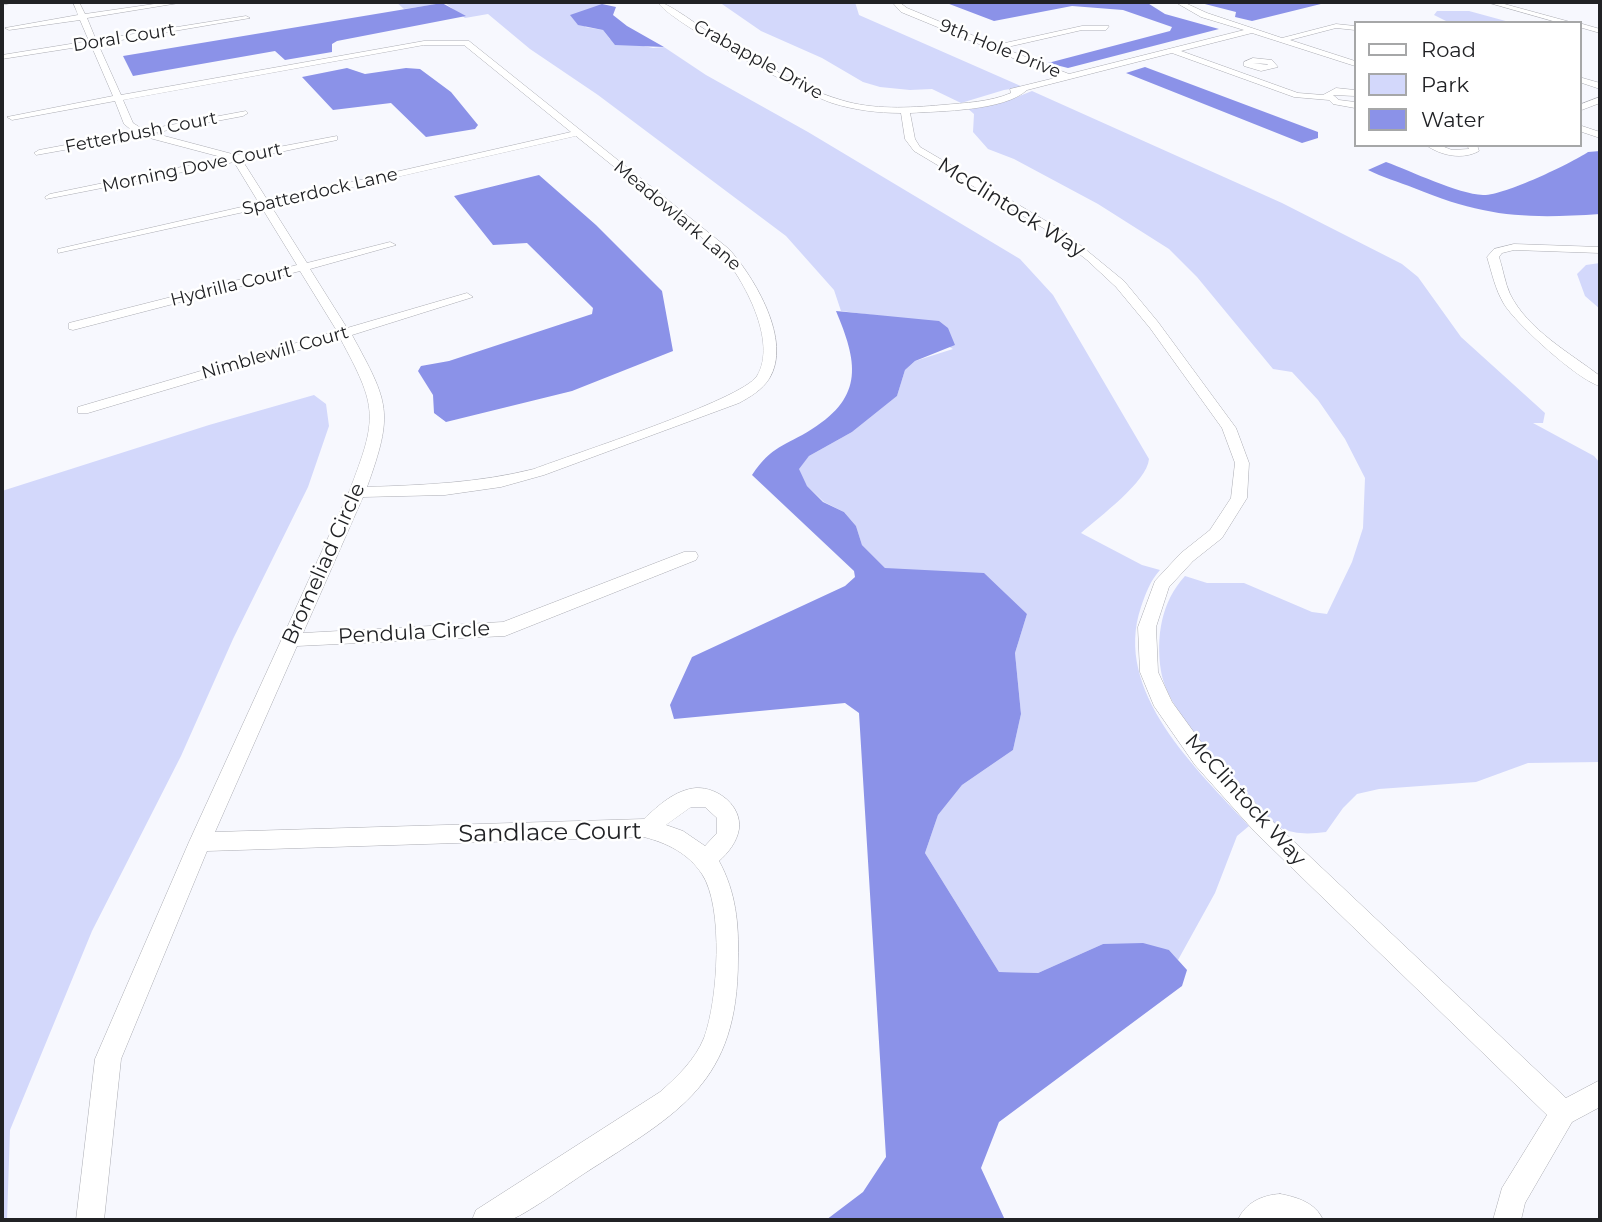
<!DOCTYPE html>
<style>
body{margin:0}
#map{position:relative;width:1602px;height:1222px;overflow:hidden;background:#f7f8fe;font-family:Montserrat,sans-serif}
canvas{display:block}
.frame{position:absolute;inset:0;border:4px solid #212225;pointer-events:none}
.legend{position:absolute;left:1354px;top:21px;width:228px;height:126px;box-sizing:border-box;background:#fff;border:2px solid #a6a7a8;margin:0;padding:9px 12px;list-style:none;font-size:21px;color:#212225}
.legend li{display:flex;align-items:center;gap:14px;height:35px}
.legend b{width:35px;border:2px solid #a6a7a8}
</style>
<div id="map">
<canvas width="1602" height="1222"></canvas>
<div class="frame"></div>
<ul class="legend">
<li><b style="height:9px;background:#fff"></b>Road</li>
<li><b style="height:19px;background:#d3d8fb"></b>Park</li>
<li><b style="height:19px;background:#8b92e8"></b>Water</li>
</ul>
</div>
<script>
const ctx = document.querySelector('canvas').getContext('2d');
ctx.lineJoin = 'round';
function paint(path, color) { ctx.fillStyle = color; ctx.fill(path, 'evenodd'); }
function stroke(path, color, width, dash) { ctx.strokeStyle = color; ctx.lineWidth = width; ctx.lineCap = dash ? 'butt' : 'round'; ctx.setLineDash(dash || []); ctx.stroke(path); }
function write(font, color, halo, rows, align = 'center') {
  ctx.font = font + ' Montserrat,sans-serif'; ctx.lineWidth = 5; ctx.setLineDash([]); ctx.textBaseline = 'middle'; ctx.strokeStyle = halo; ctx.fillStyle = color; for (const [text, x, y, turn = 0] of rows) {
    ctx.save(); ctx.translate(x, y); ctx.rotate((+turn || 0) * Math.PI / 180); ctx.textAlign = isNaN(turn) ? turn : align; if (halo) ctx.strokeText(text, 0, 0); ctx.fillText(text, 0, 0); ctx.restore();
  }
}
const green = new Path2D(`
 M396 2H621L602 4 585 27 603 30 610 39 653 48 664 47 706 75 808 132 1020 259 1053 295 1149 459C1147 482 1099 517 1081 533L1142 565 1160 570C1150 581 1146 593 1141 607 1112 692 1197 769 1249 826L1237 836 1215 893 1178 960 1169 950 1103 944 1038 973 999 972 925 853 938 815 962 785 1013 750 1021 714 1015 653 1027 614 885 568 862 545 856 526 844 512 824 502 807 486 798 469 809 456 852 432 897 396 905 370 915 361 953 349 896 318 841 311 834 290 786 236 598 95 530 49 488 14 465 18 445 3 404 9Z
 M719 2H855L859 15 1023 87 1004 90 961 103 932 89 910 90 880 87 863 82 822 58 761 31Z
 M1437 11H1469L1513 23H1450L1434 15Z
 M1032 91 1282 203 1402 264 1418 277 1461 337 1545 413 1543 423H1533L1594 456 1600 463V762L1528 763 1476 782 1379 789 1357 794 1343 808 1326 832C1310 834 1295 835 1279 827 1269 822 1261 809 1253 800 1225 770 1167 711 1161 671 1156 637 1161 602 1185 576L1207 583H1244L1312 612 1327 614 1352 562 1363 528 1365 478 1345 439 1318 400 1292 372 1273 369 1197 277 1169 249 1098 204 1014 159 988 149 973 132 974 114 966 107 1012 99Z
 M1600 263V309L1585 296 1577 274 1586 265Z
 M314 395 326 404 329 426 308 487 233 639 181 756 92 931 10 1130 7 1220H2V491L209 425Z`);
const water = new Path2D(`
 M944 2H1146L1165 14 1219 29 1068 68 1048 63 1170 31 1172 27 1123 10 1072 6 994 21Z
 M1197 2H1329L1252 21 1235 17 1236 12Z
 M442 3 466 16 337 41 332 44V52L285 60 275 51 133 76 123 56Z
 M602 4 616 7 613 15 627 26 664 47 615 45 603 30 578 25 570 15Z
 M1145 67 1318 132V138L1302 143 1126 73Z
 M347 68 365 74 406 68 420 69 451 92 478 125 475 129 426 137 391 103 333 110 302 77Z
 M1600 151V214C1525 219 1484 217 1414 188 1399 182 1382 177 1368 170L1386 162C1411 171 1458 194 1483 195 1503 196 1570 164 1588 152Z
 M539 175 596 225 662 291 673 351 572 391 446 422 434 413 433 395 418 371 421 366 449 361 592 314 593 308 527 243 493 245 454 196Z
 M836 311 939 321 948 328 955 345 915 361 905 370 897 396 852 432 809 456 799 469 807 486 823 502 844 512 856 526 862 545 885 568 984 573 1027 614 1015 653 1021 714 1013 750 962 785 938 815 925 853 999 972 1038 973 1103 944 1143 943 1169 950 1187 970 1182 986 999 1122 981 1168 1005 1220H826L863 1192 886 1157 859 713 845 703 674 719 670 705 692 657 845 586 855 577 854 571 752 475C772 445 784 447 812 429 865 396 857 361 836 311Z`);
const minor = new Path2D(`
 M2 2H16L2 5Z
 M73 2H79L85 14 168 2H185L87 18 96 40 246 16 250 18 98 44 121 95 424 41H469L729 249C754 277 793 341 769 379 762 390 750 397 739 403L544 475 501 487 445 495 363 497 303 633 503 622 684 552H696L698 556 696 560 505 636 297 646 215 832 644 819C659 805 675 790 696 788 718 787 742 806 739 829 737 842 728 853 719 861 736 892 739 924 738 959 738 1083 680 1112 585 1173 571 1182 521 1218 509 1220 498 1222 483 1221 472 1220L476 1210 660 1092C677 1077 695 1060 704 1038 718 1001 724 907 702 874 688 853 667 843 644 837L207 851 121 1059 104 1220H76L95 1059 189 842 349 492C378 417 378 408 340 338L88 413H78V407L337 331 300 271 73 330 69 329V323L297 265 262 208 58 253V249L259 203 234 162 46 199 45 197 50 194 225 158 142 136 36 155 34 153 39 150 134 132 124 124 115 101 12 120 7 117 113 96 91 45 2 59V55L89 41 80 20 9 30 5 28 78 15ZM424 45H464L571 132 268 201 242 160 337 140V136L236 155 153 133 243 116 248 113 246 111 144 130 133 123 123 100ZM576 136 721 253C744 280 778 342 757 376 742 400 570 455 534 469 478 483 424 485 367 487 394 412 389 403 352 335L473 297 467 293 347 328 310 269 396 245 390 242 307 263 271 206ZM691 807H705L717 818V833L705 846 683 831 666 825Z
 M658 2C667 2 696 24 707 31 750 54 793 86 841 100 873 110 909 108 942 105 965 103 990 102 1011 93L1010 89 1059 77 901 12 892 2H899L907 8 996 45 1082 26H1109L1106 30H1082L1003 48 1069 74 1244 30 1201 17 1175 2H1183L1207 13 1282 38 1336 24 1355 26V30L1336 28 1290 40 1355 61V66L1252 33 1181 51 1298 93 1323 95 1336 88 1355 90V96L1333 95 1339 100 1355 102V108L1333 104 1329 100 1294 97 1172 53 1027 90C1004 111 941 111 910 113L915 139 920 147 1063 231 1124 281 1158 322 1236 428 1249 463 1247 498 1222 538 1193 561 1169 587 1156 627 1158 672 1172 702 1209 753 1269 818 1566 1098 1600 1080V1107L1572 1122 1525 1203 1521 1220H1493L1502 1188 1547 1115 1255 832 1195 765 1154 706 1140 672 1138 627 1155 581 1181 553 1210 530 1231 498 1235 463 1222 428 1150 328 1116 287 1087 260 1055 235 914 151 905 139 901 113C878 113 854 110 832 103 807 95 665 20 658 2Z
 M1486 2H1497L1574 23H1560Z
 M1579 23 1600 29V33L1579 27Z
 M1253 58 1272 60 1278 67 1261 71 1244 66V62ZM1253 63 1267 64 1268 65Z
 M1579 77 1600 83V89L1579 82Z
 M1600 97V103L1579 111V105Z
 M1579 125 1600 132V138L1579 131Z
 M1426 145H1439L1452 150 1469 149 1467 145H1477L1479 151C1463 160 1441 156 1426 145Z
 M1514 244 1600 247V253L1514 250 1502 253 1499 257C1503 269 1505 283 1510 294 1528 330 1570 353 1600 376V386C1579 381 1516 324 1504 304 1495 289 1492 273 1487 257L1494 249Z
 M1280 1194C1297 1197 1316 1203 1323 1220H1238C1245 1203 1262 1195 1280 1194Z`);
const farStreetnames = [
 ["Doral Court",124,38,-9],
 ["9th Hole Drive",1000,49,22],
 ["Crabapple Drive",758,60,29],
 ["Fetterbush Court",141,133,-11],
 ["Morning Dove Court",192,168,-12],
 ["Spatterdock Lane",320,192,-13],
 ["Meadowlark Lane",677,216,40],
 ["Hydrilla Court",231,286,-14],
 ["Nimblewill Court",275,353,-16]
];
const streetNames = [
 ["McClintock Way",1011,208,32],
 ["Bromeliad Circle",324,564,-66],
 ["Pendula Circle",414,633,-3],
 ["McClintock Way",1245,800,48]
];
const nearStreetnames = [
 ["Sandlace Court",550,833,-1]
];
paint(green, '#d3d8fb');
paint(water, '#8b92e8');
stroke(minor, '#abacb3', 1);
paint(minor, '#fff');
write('18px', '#212225', '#fff', farStreetnames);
write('21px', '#212225', '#fff', streetNames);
write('24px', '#212225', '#fff', nearStreetnames);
</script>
